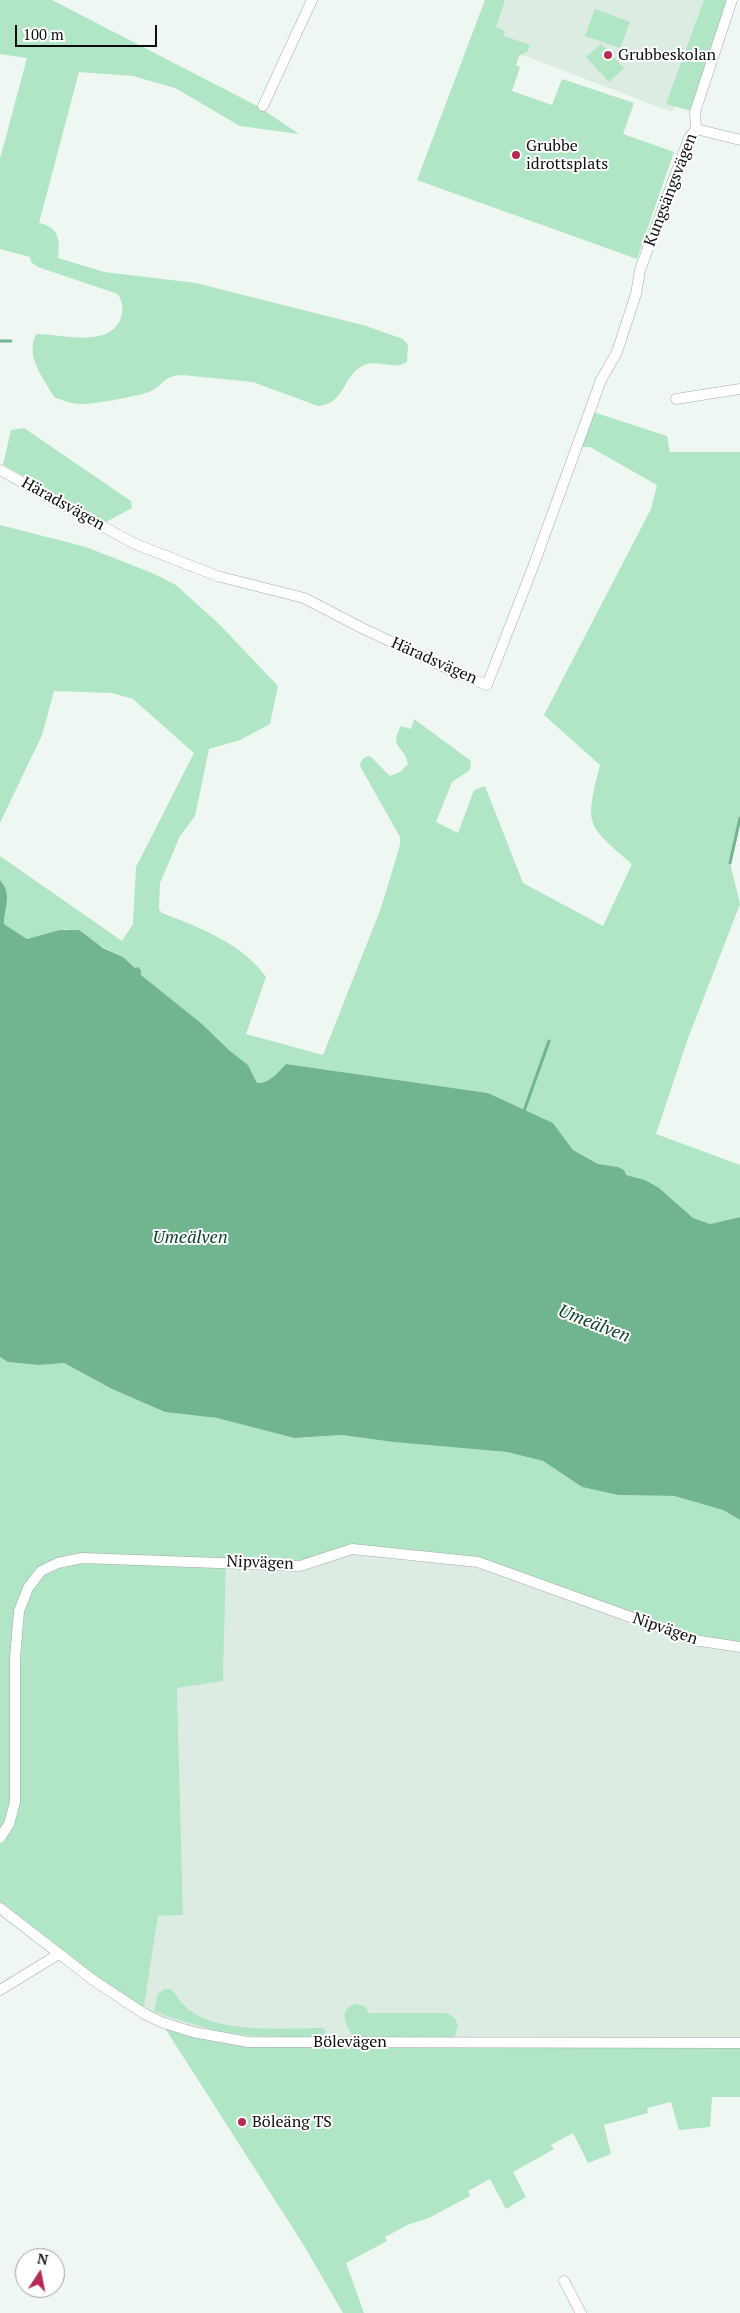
<!DOCTYPE html>
<meta charset="utf-8">
<style>
body{margin:0}
#map{position:relative;width:740px;height:2313px;overflow:hidden;background:#eef7f1;font-family:"PT Serif",serif}
canvas{display:block}
.north{position:absolute;left:15px;top:2248px;width:50px;height:50px;box-sizing:border-box;background:#fff;border:1px solid #9e9f9e;border-radius:50%;rotate:11deg;font-size:14px;font-weight:700;line-height:20px;text-align:center;color:#0c0f0d}
.north::after{content:'';display:block;margin:auto;width:18px;height:22px;background:#b82953;clip-path:polygon(50% 0,100% 100%,50% 72%,0 100%)}
.scale{position:absolute;left:15px;top:25px;width:142px;height:22px;box-sizing:border-box;border:2px solid #0c0f0d;border-top:0;padding-left:6px;font-size:15px;line-height:18px;white-space:nowrap;color:#0c0f0d;-webkit-text-stroke:4px #fff;paint-order:stroke}
</style>
<div id="map">
<canvas width="740" height="2313"></canvas>
<div class="north">N</div>
<div class="scale">100 m</div>
</div>
<script>
const ctx = document.querySelector('canvas').getContext('2d');
ctx.lineJoin = 'round';
function paint(path, color) { ctx.fillStyle = color; ctx.fill(path, 'evenodd'); }
function stroke(path, color, width, dash) { ctx.strokeStyle = color; ctx.lineWidth = width; ctx.lineCap = dash ? 'butt' : 'round'; ctx.setLineDash(dash || []); ctx.stroke(path); }
function write(font, color, halo, rows, align = 'center') {
  ctx.font = font + ' "PT Serif",serif'; ctx.lineWidth = 4; ctx.setLineDash([]); ctx.textBaseline = 'middle'; ctx.strokeStyle = halo; ctx.fillStyle = color; for (const [text, x, y, turn = 0] of rows) {
    ctx.save(); ctx.translate(x, y); ctx.rotate((+turn || 0) * Math.PI / 180); ctx.textAlign = isNaN(turn) ? turn : align; if (halo) ctx.strokeText(text, 0, 0); ctx.fillText(text, 0, 0); ctx.restore();
  }
}
const built = new Path2D(`
 M501 0H717L672 112 488 42Z
 M352 1549 478 1562 740 1647V2043L248 2042 143 2013 158 1916 183 1915 177 1688 223 1681 226 1562Z`);
const green = new Path2D(`
 M0 0H52L259 107 299 134 240 126 175 88 133 76 79 72 39 223C59 227 60 240 58 258L104 272 196 283 366 326 403 339 408 345 407 362C394 371 376 358 362 366 342 377 346 403 318 406L253 382 182 375C161 376 164 386 149 392 133 397 96 404 80 404 71 404 62 400 54 397 43 377 25 357 36 334 60 334 108 348 120 320 124 311 123 303 118 294L38 267 31 262 30 257 0 249V159L27 58 0 54Z
 M485 0H505L496 27 505 31 504 36 530 45 528 51 519 56 516 65 520 67 512 91 552 105 562 79 634 103 623 134 674 152 637 259 417 180Z
 M704 0H732L695 112 666 104Z
 M595 9 630 22 620 48 585 36Z
 M601 44 624 68 609 82 586 57Z
 M590 411 667 436 670 452H740V818L730 863 740 904 687 1041 656 1134 740 1165V1217L710 1224 693 1218 645 1180 625 1175 624 1170 618 1167 598 1164 573 1150 553 1123 488 1093 286 1064C278 1072 269 1084 257 1083L248 1065 229 1050 202 1024 140 975 141 970 135 968 123 957 67 929 27 939 4 924C4 908 13 894 0 880V856L122 941 133 924 136 867 194 753 133 699 112 693 54 691 42 735 0 823V525L86 547 152 573 176 585 220 625 278 686 270 724 240 740 209 749 195 816 180 836 160 883 159 909 162 913C199 927 243 944 266 977L246 1034 323 1055 381 908 400 845V837L360 766C361 759 364 757 370 756L390 776 400 772 408 764C405 746 388 748 401 726L411 729 414 719 471 761 470 770 452 782 436 822 458 833 474 790 485 786 523 883 603 926 632 864C585 824 585 825 600 765L544 715 651 509 657 485 590 447H582L576 452Z
 M24 428 131 501 132 508 106 522 3 465 11 430Z
 M0 1357 8 1362 39 1365 64 1363 112 1389 165 1412 217 1418 294 1438 342 1435 393 1442 507 1452 543 1461 582 1487 618 1495 674 1496 723 1510 740 1520V1647L694 1640 478 1562 352 1549 300 1566 226 1562 223 1681 177 1688 183 1915 158 1916 143 2013 0 1908Z
 M165 1989H171C177 1996 182 2004 189 2010 221 2034 285 2028 323 2028L326 2032 322 2035 313 2038 252 2036 221 2032 175 2019 154 2011 158 1994Z
 M356 2004 365 2006 369 2013H447L455 2018 458 2026 454 2038 353 2037C346 2024 337 2009 356 2004Z
 M161 2022 248 2042 740 2043V2097H712L710 2127 679 2130 671 2102 647 2108 648 2113 604 2125 611 2154 588 2163 573 2133 551 2145 554 2149 513 2172 526 2197 506 2209 490 2179 468 2191 470 2196 429 2218 407 2225 385 2237 387 2241 346 2263 364 2313H343L303 2244Z`);
const water = new Path2D(`
 M0 880C13 894 4 908 4 924L27 939 60 930H79L103 948 123 957 135 968 138 967 141 970V975L202 1024 229 1050 248 1065 257 1083C269 1084 278 1072 286 1064L488 1093 553 1123 573 1150 598 1164 618 1167 624 1170 626 1175 645 1180 659 1188 693 1218 710 1224 740 1217V1520L723 1510 674 1496 618 1495 582 1487 543 1461 507 1452 393 1442 342 1435 294 1438 217 1418 165 1412 112 1389 64 1363 39 1365 8 1362 0 1357Z`);
const stream = new Path2D(`
 M0 341H11
 M730 863 740 818
 M524 1111 549 1041`);
const minor = new Path2D(`
 M263 106 312 0
 M696 129 740 140
 M676 399 740 389
 M0 470 133 543 217 576 304 598 360 627 459 674 487 685 533 567 601 380 617 352 636 294 640 270 689 138 696 129 695 112 732 0
 M0 1838 9 1824 15 1802V1658L19 1611 28 1588 41 1571 58 1563 82 1558 300 1566 352 1549 478 1562 694 1640 740 1647
 M0 1908 93 1980 143 2013 161 2022 193 2032 248 2042 740 2043
 M0 1990 59 1954
 M564 2281 581 2313`);
const markers = [
 [608,55,5,"#b82953"],
 [516,155,5,"#b82953"],
 [242,2122,5,"#b82953"]
];
const poiNames = [
 ["Grubbeskolan",618,55],
 ["Grubbe",526,146],
 ["idrottsplats",526,164],
 ["Böleäng TS",252,2122]
];
const streetNames = [
 ["Kungsängsvägen",671,190,-69],
 ["Häradsvägen",63,504,29],
 ["Häradsvägen",434,661,24],
 ["Nipvägen",260,1563,2],
 ["Nipvägen",665,1629,19],
 ["Bölevägen",350,2042]
];
const waterNames = [
 ["Umeälven",190,1238],
 ["Umeälven",594,1324,21]
];
paint(built, '#ddece3');
paint(green, '#b0e5c6');
paint(water, '#71b590');
stroke(stream, '#71b590', 3);
stroke(minor, '#a4aca7', 11);
stroke(minor, '#fff', 10);
for (const [x, y, r, color] of markers) { const dot = new Path2D(); dot.arc(x, y, r, 0, 2 * Math.PI); ctx.fillStyle = color; ctx.fill(dot); stroke(dot, '#fff', 2); }
write('16px', '#0c0f0d', '#fff', poiNames, 'left');
write('16px', '#0c0f0d', '#fff', streetNames);
write('italic 18px', '#0a422a', '#fff', waterNames);
</script>
